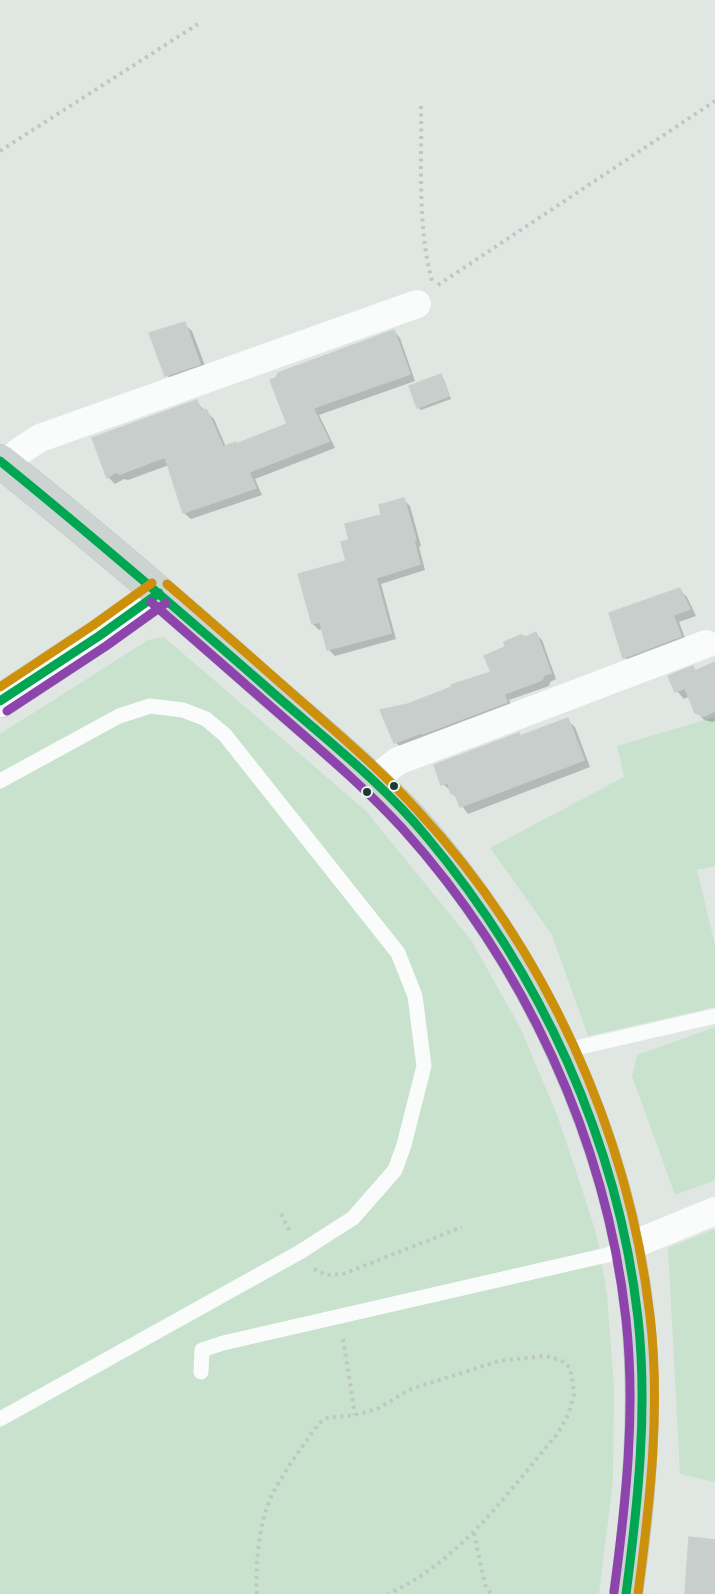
<!DOCTYPE html>
<style>
body{margin:0}
canvas{display:block;background:#e0e7e3}
</style>
<canvas width="715" height="1594"></canvas>
<script>
const ctx = document.querySelector('canvas').getContext('2d');
ctx.lineJoin = 'round';
function paint(path, color) { ctx.fillStyle = color; ctx.fill(path, 'evenodd'); }
function stroke(path, color, width, dash) { ctx.strokeStyle = color; ctx.lineWidth = width; ctx.lineCap = dash ? 'butt' : 'round'; ctx.setLineDash(dash || []); ctx.stroke(path); }
const green = new Path2D(`
 M164 637 366 811 471 940 521 1029 557 1115 577 1174 597 1236 607 1295 614 1387 613 1481 599 1594H0V734L148 640Z
 M715 717V866L697 870 715 945V1007L588 1036 552 935 490 848 624 777 617 746Z
 M715 1027V1180L675 1195 632 1076 637 1055Z
 M715 1229V1482L680 1474 668 1248Z`);
const shadow = new Path2D(`
 M184 324 192 331 207 371 174 383 167 375Z
 M394 331 400 338 415 381 319 415 335 448 255 479 262 495 191 519 184 513 169 465 128 480 124 479 115 484 108 477 196 402 214 419 226 447 237 446 289 424Z
 M440 376 444 379 451 399 421 410 418 407Z
 M404 500 410 506 421 546 419 547 425 570 381 584 396 639 335 656 329 650 323 629 319 630 313 624 348 562 351 541Z
 M680 590 687 597 696 616 679 622 687 643 632 664 624 657Z
 M536 634 542 640 556 679 550 682 549 686 509 700 513 709 402 748 395 742 409 705 493 673 526 639Z
 M715 664V721L712 722 704 720 697 712 690 696 684 699 677 691 670 677 693 668 697 672Z
 M567 720 575 727 590 767 468 814 451 791 443 784 519 734 522 737Z`);
const building = new Path2D(`
 M185 322 200 364 165 376 149 333Z
 M394 330 410 374 313 408 329 441 249 472 256 488 183 513 165 457 120 474 116 472 107 478 92 438 197 400 201 410H207L223 447 236 442V444L287 424 270 380 276 378 278 373Z
 M441 374 449 396 417 408 409 386Z
 M404 498 416 540 414 541 420 564 376 578 391 633 327 650 320 622 312 624 298 574 346 561 341 542 349 540 345 524 381 515 379 505Z
 M680 588 690 609 673 615 681 636 623 658 609 613Z
 M536 632 551 673 544 675 542 680 504 694 507 702 422 734 421 733 394 743 380 710 408 704 452 687 451 685 491 672 484 656 505 647 504 642 521 635 526 637Z
 M715 662V711L704 716 695 713 685 688 675 692 668 676 693 666 695 671Z
 M568 718 584 760 460 807 455 793 451 794 448 783 441 785 434 765 519 733 520 736Z
 M689 1537 715 1540V1594H685Z`);
const path = new Path2D(`
 M421 106C422 164 417 225 432 281
 M0 151 198 24
 M438 285 715 101
 M281 1214 291 1233
 M314 1269 326 1275 343 1274 462 1227
 M343 1339 355 1415
 M474 1533 485 1585 491 1594
 M257 1594C255 1566 259 1523 271 1497 284 1471 302 1447 319 1423L327 1418 355 1415 377 1409 411 1389 499 1361 545 1356 561 1360 570 1368 573 1384 574 1395 568 1415 558 1433C508 1492 461 1561 388 1594`);
const lane = new Path2D(`
 M0 781 119 716 150 706 183 710 206 719 225 735 398 953 415 996 424 1066 404 1145 395 1170 382 1185 353 1218 300 1252 0 1419
 M563 1051 715 1016
 M201 1372 202 1350 223 1343 607 1255 627 1247`);
const street = new Path2D(`
 M5 464 20 451 40 438 417 304
 M372 781 398 761 706 644
 M627 1247 715 1211`);
const secondary = new Path2D(`
 M0 701 99 636 159 593`);
const primary = new Path2D(`
 M0 461C90 533 178 608 264 685 319 733 378 780 426 836 539 970 619 1143 638 1318 647 1410 639 1502 626 1594`);
const bus1 = new Path2D(`
 M0 461C90 534 177 609 264 685 319 734 379 779 426 836 540 972 618 1141 638 1318 648 1409 638 1503 626 1594
 M0 701 99 636 159 593`);
const bus2 = new Path2D(`
 M151 602C198 643 245 684 292 725 330 758 368 791 402 828 524 963 606 1139 626 1319 636 1410 626 1502 614 1592
 M7 711 106 646 166 603`);
const bus3 = new Path2D(`
 M167 584C215 625 262 667 310 709 347 742 385 774 418 811 545 948 628 1130 650 1316 661 1408 650 1502 638 1594
 M0 687 92 626 152 583`);
const markers = [
 [394,786,5,"#1e3a30"],
 [367,792,5,"#1e3a30"]
];
paint(green, '#c8e2ce');
paint(shadow, '#0003');
paint(building, '#c7cecb');
stroke(building, '#c9d0cc', 1.5);
stroke(secondary, '#b9c4be', 34);
stroke(primary, '#bac4c0', 34);
stroke(path, '#bfc7c5', 4, [3, 4.5]);
stroke(lane, '#fafbfb', 15);
stroke(street, '#fafbfb', 28);
stroke(secondary, '#fafbfb', 33);
stroke(primary, '#ccd4d1', 33);
stroke(bus1, '#00a651', 9);
stroke(bus2, '#8e44ad', 9);
stroke(bus3, '#cc900a', 9);
for (const [x, y, r, color] of markers) { const dot = new Path2D(); dot.arc(x, y, r, 0, 2 * Math.PI); ctx.fillStyle = color; ctx.fill(dot); stroke(dot, '#edf7f1', 2); }
</script>
